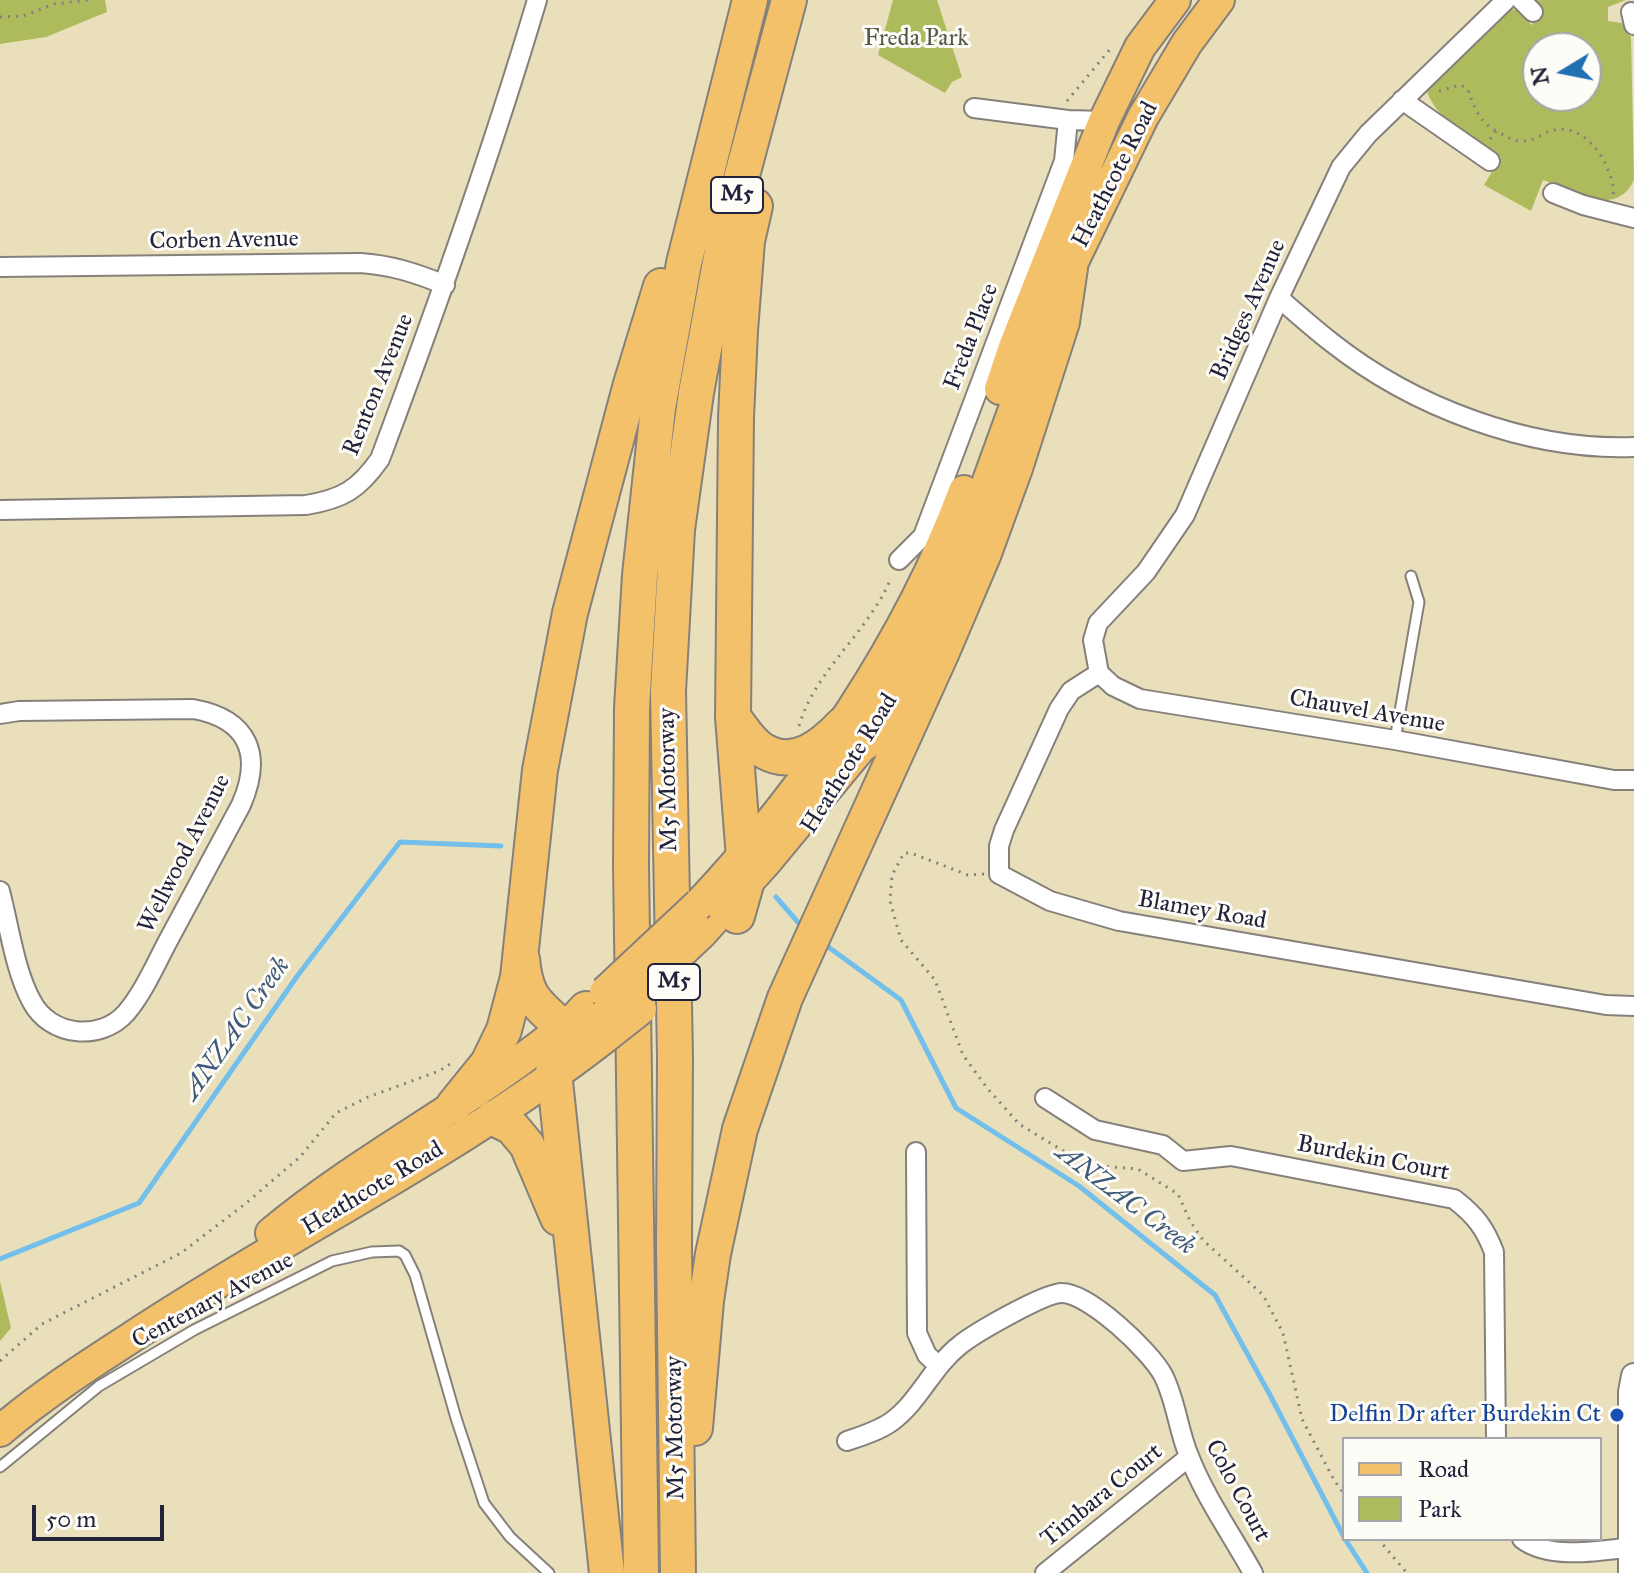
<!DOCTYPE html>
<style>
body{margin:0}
#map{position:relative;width:1634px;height:1573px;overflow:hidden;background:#eadfbb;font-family:"IM FELL Great Primer",serif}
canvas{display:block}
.legend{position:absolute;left:1342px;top:1437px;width:260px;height:104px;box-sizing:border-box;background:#fdfcf7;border:2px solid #a5a5ac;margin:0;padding:10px 14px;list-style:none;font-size:24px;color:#22223b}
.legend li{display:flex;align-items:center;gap:16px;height:40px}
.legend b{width:40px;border:2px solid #a5a5ac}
.north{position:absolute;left:1522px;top:32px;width:80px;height:80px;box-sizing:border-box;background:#fdfcf7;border:2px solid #a5a5ac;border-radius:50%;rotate:260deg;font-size:22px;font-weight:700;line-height:32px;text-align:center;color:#22223b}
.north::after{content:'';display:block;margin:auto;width:28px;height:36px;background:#1f6fb2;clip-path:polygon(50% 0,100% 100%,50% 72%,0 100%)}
.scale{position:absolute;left:32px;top:1505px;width:132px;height:36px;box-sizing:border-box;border:4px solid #22223b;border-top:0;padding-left:10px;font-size:24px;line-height:28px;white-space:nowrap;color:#22223b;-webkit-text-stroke:6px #fdfcf7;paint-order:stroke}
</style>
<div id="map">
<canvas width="1634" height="1573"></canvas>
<ul class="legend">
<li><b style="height:10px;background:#f4c16b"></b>Road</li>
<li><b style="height:22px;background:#aebb5d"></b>Park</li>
</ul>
<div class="north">N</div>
<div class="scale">50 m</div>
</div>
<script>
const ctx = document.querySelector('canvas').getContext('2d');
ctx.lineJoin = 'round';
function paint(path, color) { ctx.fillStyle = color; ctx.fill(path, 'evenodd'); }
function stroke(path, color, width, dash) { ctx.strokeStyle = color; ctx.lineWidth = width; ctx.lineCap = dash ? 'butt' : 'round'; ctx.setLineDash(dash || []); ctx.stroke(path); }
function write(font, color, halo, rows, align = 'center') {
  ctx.font = font + ' "IM FELL Great Primer",serif'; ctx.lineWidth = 6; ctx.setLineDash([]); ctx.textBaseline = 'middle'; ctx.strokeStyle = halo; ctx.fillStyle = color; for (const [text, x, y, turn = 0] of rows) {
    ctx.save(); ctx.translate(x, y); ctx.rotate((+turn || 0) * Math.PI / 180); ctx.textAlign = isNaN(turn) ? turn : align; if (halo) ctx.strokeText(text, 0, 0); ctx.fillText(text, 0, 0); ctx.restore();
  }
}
const green = new Path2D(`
 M0 0H105L107 12 46 37 0 44Z
 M893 0H937L962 77 952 82 945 93 878 55Z
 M1531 0H1626L1608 7V21L1622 23 1631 37 1634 180C1616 219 1573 191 1543 180L1531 211 1484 185 1501 157C1474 140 1439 123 1427 92L1431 80 1503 10C1518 7 1523 13 1531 25L1543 15ZM1538 48H1586V96H1538Z
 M0 1281 11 1328 0 1341Z`);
const stream = new Path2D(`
 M776 897 803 928
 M827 946 901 1000 956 1108 1079 1186 1215 1295 1270 1395 1344 1537
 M0 1259 139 1203 298 975 400 842 501 846
 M1345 1539 1367 1573`);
const path = new Path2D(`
 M0 17 23 16 54 4 90 0
 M1439 91 1460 85 1467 88C1475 107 1477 120 1496 131
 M1067 101 1111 48
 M1490 139 1496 131C1506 136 1514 142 1525 141 1536 140 1544 132 1554 130 1576 125 1595 144 1604 161 1609 172 1615 184 1613 196
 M799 726C815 670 869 632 891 578
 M984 874 968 875 911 853H904L892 875 890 901 901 940 935 980 963 1055 987 1088 1019 1124 1075 1158 1100 1166 1138 1169 1178 1194 1190 1221 1203 1240 1263 1295 1283 1333 1302 1419 1334 1480 1344 1494
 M0 1361 42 1324 181 1253 245 1204 300 1157 336 1113 368 1097 439 1071 455 1061
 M1378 1539 1407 1573`);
const service = new Path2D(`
 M1395 740 1419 602 1411 576
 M0 1467 99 1386 194 1330 332 1261 372 1252 399 1251 405 1255 415 1275 456 1418 484 1503 510 1537 549 1573`);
const minor = new Path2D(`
 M1521 0 1533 12
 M1631 12 1634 25
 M1402 100 1490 161
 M974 108 1068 120 1104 121
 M1553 193 1583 205 1634 218
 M0 267 360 263C391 265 416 273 445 285
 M1279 298C1296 313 1313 328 1331 342 1413 407 1529 451 1634 447
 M0 510 306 505C343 499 359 489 380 459 437 307 491 155 537 0
 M899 560 923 536 1064 161 1068 120
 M1099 673 1071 691 1059 709 1004 830 999 846V874L1050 901 1119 921 1606 1005 1634 1006
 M1099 673 1093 640 1098 623 1146 572 1185 515 1279 298 1341 167 1368 134 1506 0
 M1099 673 1113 686 1140 699 1395 740 1614 780H1634
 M0 714 19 711 193 709C249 719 263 755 241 805 217 850 193 895 169 939 156 963 144 992 126 1013 100 1042 50 1036 32 1002 15 972 9 925 0 891
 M1045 1098 1095 1130 1163 1145 1183 1161 1231 1156 1454 1199C1475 1215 1485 1228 1494 1252L1496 1439
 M916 1152 917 1333 927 1355 939 1366
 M847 1441C862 1436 878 1431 891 1422 919 1402 932 1367 960 1345 975 1333 1044 1293 1062 1293 1089 1293 1150 1351 1163 1375 1176 1400 1178 1430 1189 1456 1205 1497 1232 1535 1253 1573
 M1522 1539C1549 1560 1599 1551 1632 1547
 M1045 1573 1189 1457`);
const tertiary = new Path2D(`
 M1631 1573V1392L1634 1376`);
const primary = new Path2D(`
 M1000 389 1014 347 1104 121 1140 47 1175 0
 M866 744 932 621 960 558 1035 351 1070 268 1143 117 1187 43 1219 0
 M699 904C809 787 908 641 964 491
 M271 1233C365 1155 477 1100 571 1021
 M0 1431C41 1396 84 1368 129 1339 284 1236 455 1154 603 1039`);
const motorway = new Path2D(`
 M733 717C742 728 751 744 764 751 795 769 823 745 843 724
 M737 916 746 884 733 717 736 418 740 331 747 241 755 206
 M699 933 766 859 877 725
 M522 959C526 999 536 1002 563 1028L589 1025
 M586 1009C571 1025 557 1039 553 1062L607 1573
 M454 1105 488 1063 504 1030 518 977 540 770 570 613 631 384 661 286
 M493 1118 512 1127 527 1145 558 1218
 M695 1428 706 1301 713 1254 740 1129 785 998 941 654 984 553 1015 468 1062 322 1070 268
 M641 1573 631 864 632 708 640 575 658 408 684 263 750 0
 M678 1573 674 1247 675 1056 668 691 677 530 696 393 723 246 789 0`);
const primaryBridge = new Path2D(`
 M605 992 699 904
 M603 1039 641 1009`);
const motorwayBridge = new Path2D(`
 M604 1018 626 1002 699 933`);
const markers = [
 [1617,1415,8,"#1a4fb4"]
];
const shields = [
 [737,195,52],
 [674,982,52]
];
const shieldNames = [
 ["M5",737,195],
 ["M5",674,982]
];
const parkNames = [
 ["Freda Park",916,39]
];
const streetNames = [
 ["Heathcote Road",1116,175,-63],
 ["Corben Avenue",224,241,-1],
 ["Bridges Avenue",1249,310,-66],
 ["Freda Place",972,337,-69],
 ["Renton Avenue",379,385,-68],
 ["Chauvel Avenue",1367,712,10],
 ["Heathcote Road",850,764,-58],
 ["M5 Motorway",669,780,-91],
 ["Wellwood Avenue",185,854,-63],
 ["Blamey Road",1202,911,10],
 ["Burdekin Court",1373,1159,11],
 ["Heathcote Road",373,1189,-31],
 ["Centenary Avenue",213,1301,-28],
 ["M5 Motorway",676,1428,-91],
 ["Colo Court",1237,1491,62],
 ["Timbara Court",1102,1496,-39]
];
const transitNames = [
 ["Delfin Dr after Burdekin Ct",1601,1415]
];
const waterNames = [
 ["ANZAC Creek",237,1029,-55],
 ["ANZAC Creek",1125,1200,37]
];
paint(green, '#aebb5d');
stroke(stream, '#72bfec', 5);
stroke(service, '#86807b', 13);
stroke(minor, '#86807b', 22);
stroke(tertiary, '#86807b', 28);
stroke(primary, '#86807b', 34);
stroke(motorway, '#86807b', 38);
stroke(path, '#86807b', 3, [2, 6]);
stroke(service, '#fff', 9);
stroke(minor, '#fff', 18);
stroke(tertiary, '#fff', 24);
stroke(primary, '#f4c16b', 30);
stroke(motorway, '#f4c16b', 34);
stroke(primaryBridge, '#86807b', 34, []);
stroke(motorwayBridge, '#86807b', 38, []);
stroke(primaryBridge, '#f4c16b', 30);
stroke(motorwayBridge, '#f4c16b', 34);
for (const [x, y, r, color] of markers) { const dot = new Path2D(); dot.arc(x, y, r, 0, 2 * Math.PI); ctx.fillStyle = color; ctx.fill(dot); stroke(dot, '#fdfcf7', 3); }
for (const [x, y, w] of shields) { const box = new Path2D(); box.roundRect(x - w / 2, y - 18, w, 36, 6); ctx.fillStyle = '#fdfcf7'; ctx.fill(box); stroke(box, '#22223b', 2); }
write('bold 22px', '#22223b', null, shieldNames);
write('24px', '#535847', '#fdfcf7', parkNames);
write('24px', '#22223b', '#fdfcf7', streetNames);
write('24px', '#164399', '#fdfcf7', transitNames, 'right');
write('italic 26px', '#3e5979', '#fdfcf7', waterNames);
</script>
